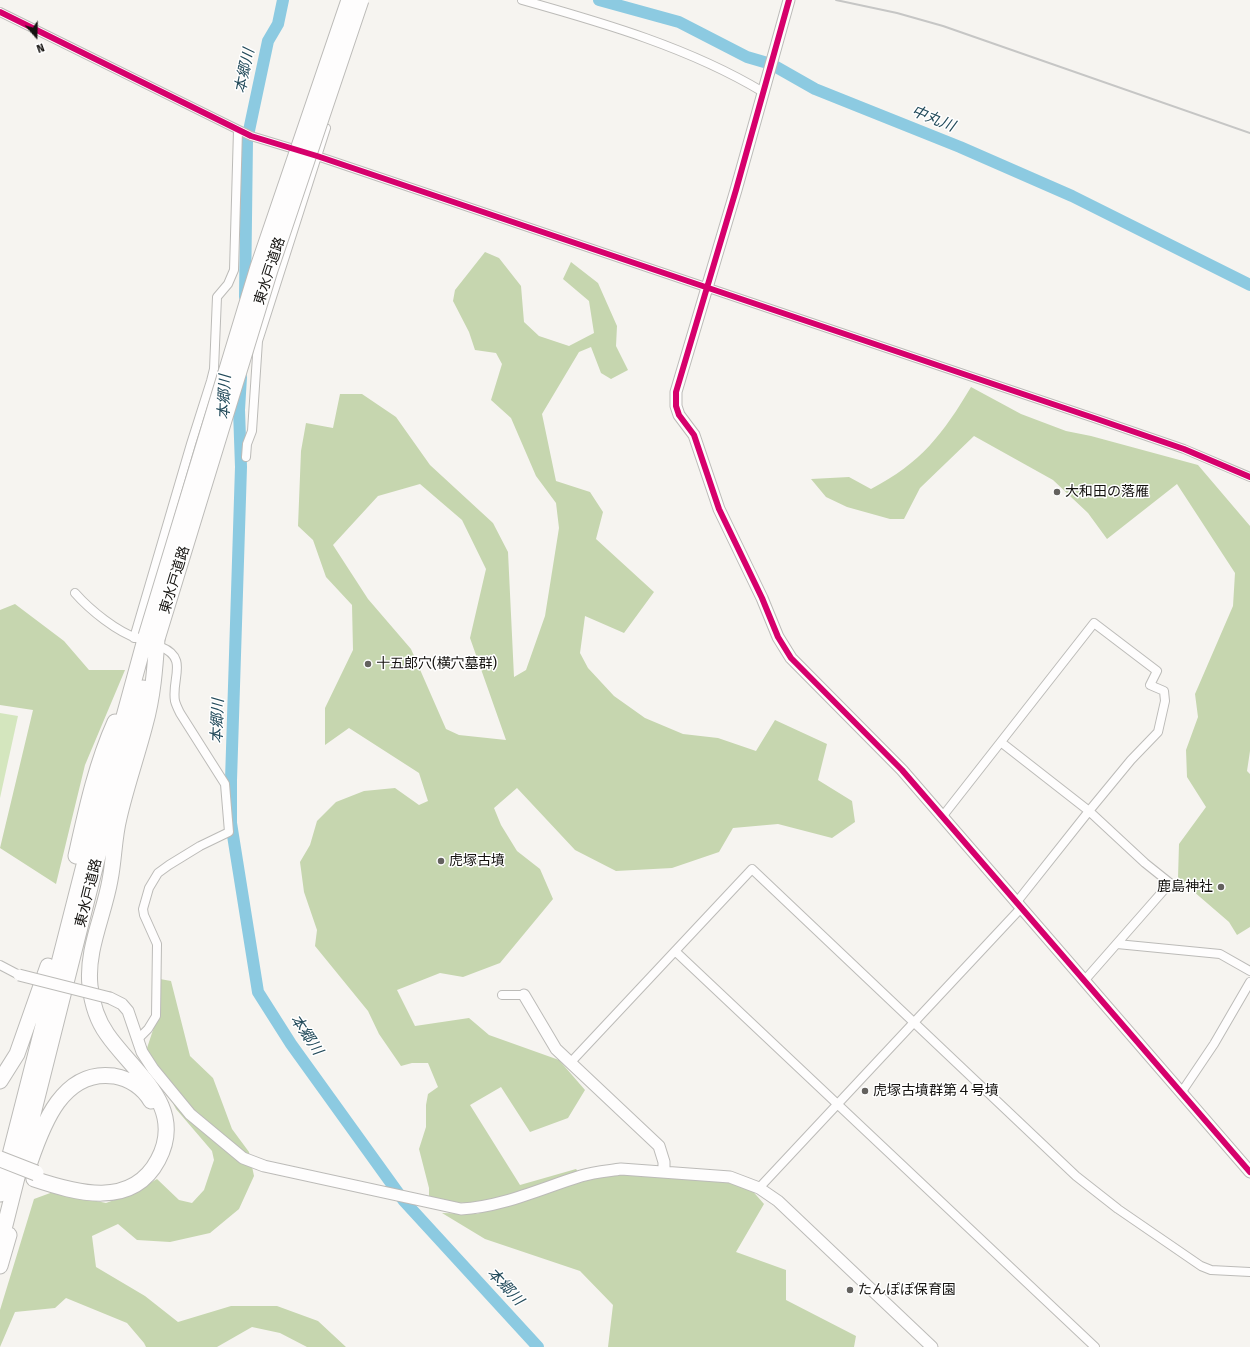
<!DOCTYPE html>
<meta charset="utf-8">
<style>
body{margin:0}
#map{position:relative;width:1250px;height:1347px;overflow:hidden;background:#f6f4f0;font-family:"Fira Sans",sans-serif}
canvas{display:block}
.north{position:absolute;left:16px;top:16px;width:40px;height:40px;-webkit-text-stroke:3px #fff;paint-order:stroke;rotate:160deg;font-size:11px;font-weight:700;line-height:16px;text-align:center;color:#14120f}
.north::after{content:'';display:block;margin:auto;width:14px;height:18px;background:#14120f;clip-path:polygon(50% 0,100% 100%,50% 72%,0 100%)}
</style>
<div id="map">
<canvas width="1250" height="1347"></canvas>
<div class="north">N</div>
</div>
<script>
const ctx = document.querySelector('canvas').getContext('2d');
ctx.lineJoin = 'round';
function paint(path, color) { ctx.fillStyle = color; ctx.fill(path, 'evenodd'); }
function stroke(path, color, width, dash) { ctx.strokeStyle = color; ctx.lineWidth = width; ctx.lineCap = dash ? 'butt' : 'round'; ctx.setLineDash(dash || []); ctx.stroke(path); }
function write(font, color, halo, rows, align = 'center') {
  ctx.font = font + ' "Fira Sans","Noto Sans JP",sans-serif'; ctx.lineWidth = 3; ctx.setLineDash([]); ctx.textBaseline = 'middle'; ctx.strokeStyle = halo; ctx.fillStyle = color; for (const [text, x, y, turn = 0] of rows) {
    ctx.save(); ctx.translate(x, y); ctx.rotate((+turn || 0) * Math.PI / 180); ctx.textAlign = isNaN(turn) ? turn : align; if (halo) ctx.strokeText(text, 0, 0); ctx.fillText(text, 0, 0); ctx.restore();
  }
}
const green = new Path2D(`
 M0 713 18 716 0 798Z`);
const forest = new Path2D(`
 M485 252 499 258 521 286 524 322 539 336 569 346 594 333 589 301 563 279 571 262 598 283 617 326 616 346 628 370 611 379 601 373 591 347 579 352 542 414 556 481 590 492 603 512 596 539 654 592 624 633 585 616 580 653 588 668 614 696 645 718 683 734 718 738 756 751 775 720 827 744 818 780 852 801 855 822 832 838 778 824 733 828 719 852 672 868 616 871 575 850 517 788 494 808 501 825 517 851 540 869 553 899 500 963 463 977 440 973 397 990 415 1026 469 1018 489 1035 559 1060 585 1090 568 1118 530 1132 501 1087 470 1105 520 1185 576 1169 580 1174C547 1184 502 1202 469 1203 455 1203 442 1201 429 1198V1188L419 1149 426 1127V1105L428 1094 438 1087 428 1063H412L401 1066 379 1034 368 1011 315 946 317 930 304 892 300 862 310 845 317 821 336 802 364 791 395 788 419 805 428 801 419 773 349 728 325 745V708L353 650 352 605 326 577 313 540 298 526 301 451 306 423 333 428 340 394H362L396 417 430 465 493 523 508 552 514 677 526 670 545 616 559 528 556 503 536 476 511 418 491 400 502 364 496 353 475 350 469 332 453 301 455 290ZM420 484 462 520 486 569 470 638 506 740 459 735 446 729 411 649 368 599 333 545 378 496Z
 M971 387 1021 414 1066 431 1091 436 1198 465 1250 526V751L1247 771 1250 774V927L1237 935 1229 922 1178 878 1179 844 1206 807 1187 777 1186 750 1198 717 1195 694 1233 606 1235 573 1177 484 1107 539 1088 513 1053 480 974 436 920 488 904 519H890L847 507 826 497 811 479 849 477 871 489C921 463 943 434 971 387Z
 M15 604 64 641 89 670H125L85 765 56 884 0 848 33 710 0 705V610Z
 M160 979 171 981 190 1056 213 1078 232 1129 249 1152 254 1176 239 1209 210 1233 170 1242 137 1240 118 1224 92 1236 96 1267 145 1296 178 1322 231 1306H277L318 1321 346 1347H307L280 1333 252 1327 217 1347H146L144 1343 127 1323 66 1298 55 1308 15 1312 0 1347V1310L34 1199 53 1192 106 1203 131 1194 157 1179 179 1200 192 1203 204 1190 214 1160 212 1151 176 1109 146 1051 159 1012Z
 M620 1173 723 1180 750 1188 764 1204 736 1252 786 1270V1300L856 1336 854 1347H608L613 1305 580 1271 485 1239 442 1213 477 1214 583 1179Z`);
const river = new Path2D(`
 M599 0 679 22 747 57 771 64 815 89 960 147 1072 196 1250 285
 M245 297 247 140 268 41 278 24 283 0
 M241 377 239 410 241 467 231 780V823L258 992 291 1044 404 1201 538 1347`);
const street = new Path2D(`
 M522 0C604 23 690 48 763 92
 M0 12 251 136 317 156 1094 418 1184 449 1250 477
 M246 457 247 444 252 431 258 341 326 128
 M75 593C90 610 117 632 139 639
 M134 638 191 444 211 381 214 369 217 297 228 284 234 270 238 130
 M1002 743 1089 811 1145 863 1170 883 1084 981
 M942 817 1094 623 1157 671 1150 685 1164 691 1165 701 1158 732 1131 760 1089 811 1016 903
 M1117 944 1220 954 1250 971
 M675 951 1095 1347
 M0 965 19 975
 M502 995H524
 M138 1039 148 1029 156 1016 157 944 144 915 143 909 149 888 158 873 169 865 200 846 229 832 225 784 180 713C178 709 176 705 175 701 171 679 189 658 161 647
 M571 1062 752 869 1076 1176 1118 1209 1201 1266 1211 1270 1250 1272
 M1181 1093 1214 1044 1250 982
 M759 1188 1021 908`);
const secondary = new Path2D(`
 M789 0 736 190 676 392V406L679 415 694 435 719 509 762 598 778 637 791 658 902 770 1250 1172
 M524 995 556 1049 659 1146 664 1162V1171
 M110 998 122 1004 128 1011 142 1052 153 1069 190 1114 243 1158 264 1166 461 1209C502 1207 542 1188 581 1176 594 1172 608 1171 621 1169L730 1177 759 1188 778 1201 932 1347`);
const highway = new Path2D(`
 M76 856C86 811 96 764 115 722
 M0 1081 17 1054 48 966
 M30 1162C43 1124 63 1069 114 1076 130 1079 143 1088 151 1101
 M34 1179C76 1193 132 1209 158 1160 187 1106 133 1072 107 1034 97 1020 92 1003 90 986 86 950 104 915 110 880 114 860 114 838 119 818 126 787 137 756 145 725 153 696 155 668 157 639
 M0 1194 94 826 146 636
 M0 1245 105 828 143 688
 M0 1266 9 1235`);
const rail = new Path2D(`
 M836 0 897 13 943 26 1250 133`);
const secondaryBridge = new Path2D(`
 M19 975 110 998`);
const highwayBridge = new Path2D(`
 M146 636 258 267 349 0
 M157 639 270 270 361 0
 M0 1159 36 1173`);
const cycleway = new Path2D(`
 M789 0 736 190 676 392V406L679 415 694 435 719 509 762 598 778 637 791 658 902 770 1250 1172
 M0 12 251 136 317 156 1094 418 1184 449 1250 477`);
const markers = [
 [1057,492,4,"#63615e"],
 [368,664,4,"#63615e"],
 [441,861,4,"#63615e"],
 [1221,887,4,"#63615e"],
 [865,1091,4,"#63615e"],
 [850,1290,4,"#63615e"]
];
const streetNames = [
 ["東水戸道路",270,271,-72],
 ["東水戸道路",175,580,-73],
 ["東水戸道路",89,893,-76]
];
const poiNames = [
 ["大和田の落雁",1065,492],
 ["十五郎穴(横穴墓群)",376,664],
 ["虎塚古墳",449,861],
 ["鹿島神社",1213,887,"right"],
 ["虎塚古墳群第４号墳",873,1091],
 ["たんぽぽ保育園",858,1290]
];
const waterNames = [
 ["本郷川",245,71,-78],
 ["中丸川",933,119,22],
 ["本郷川",225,397,-88],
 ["本郷川",218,721,-88],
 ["本郷川",306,1035,56],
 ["本郷川",505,1287,47]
];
paint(green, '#d4e6be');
paint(forest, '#c6d6af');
stroke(river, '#8ccae1', 12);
stroke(street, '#bcbbb8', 10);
stroke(secondary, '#bcbbb8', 13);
stroke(highway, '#bcbbb8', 17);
stroke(street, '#fefdfd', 8);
stroke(secondary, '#fefdfd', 11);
stroke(highway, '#fefdfd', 15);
stroke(rail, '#c6c6c5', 2);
stroke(secondaryBridge, '#bcbbb8', 13, []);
stroke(highwayBridge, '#bcbbb8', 17, []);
stroke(secondaryBridge, '#fefdfd', 11);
stroke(highwayBridge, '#fefdfd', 15);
stroke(cycleway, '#d6006c', 6);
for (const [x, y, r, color] of markers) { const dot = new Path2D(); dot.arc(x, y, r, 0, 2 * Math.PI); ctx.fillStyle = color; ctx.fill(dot); stroke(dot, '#fff', 1.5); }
write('14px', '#14120f', '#fff', streetNames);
write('14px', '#14120f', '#fff', poiNames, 'left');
write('italic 15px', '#234b5b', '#fff', waterNames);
</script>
